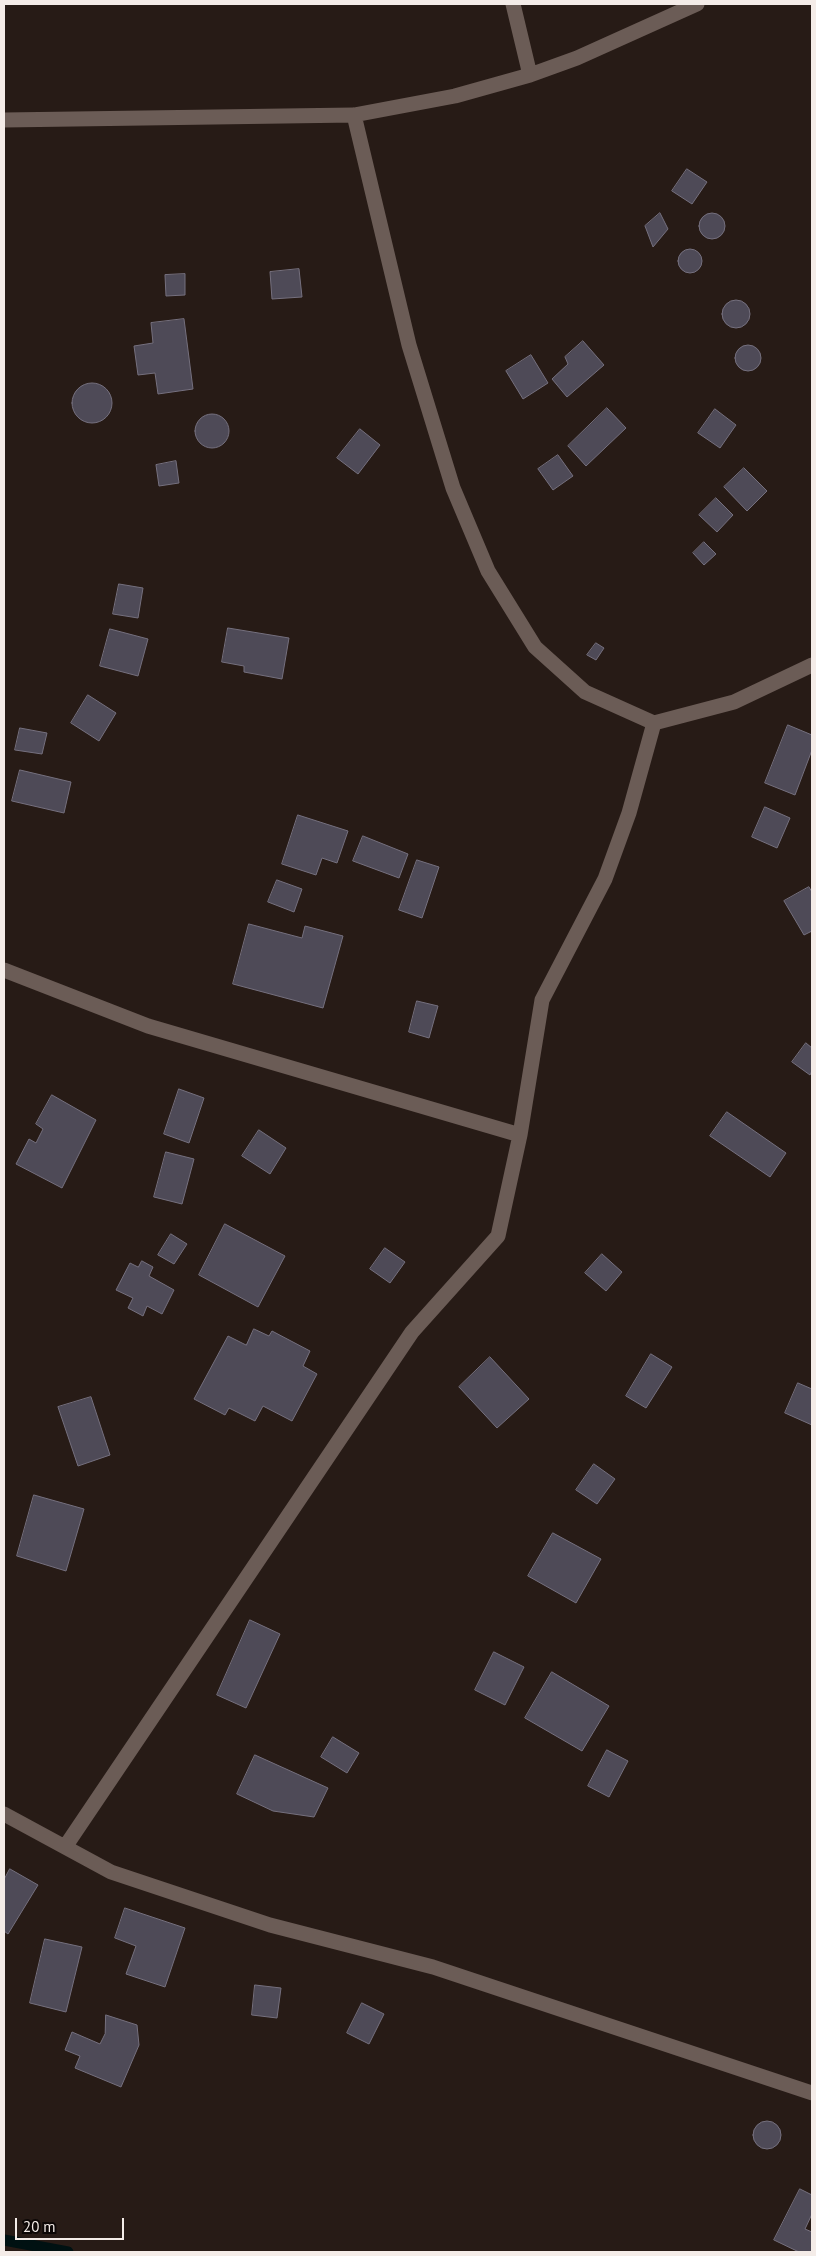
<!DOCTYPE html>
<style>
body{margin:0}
#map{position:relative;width:816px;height:2256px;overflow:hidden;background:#271b16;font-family:"PT Sans",sans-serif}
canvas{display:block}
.frame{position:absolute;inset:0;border:5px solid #f4ece8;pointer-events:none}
.scale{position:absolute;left:15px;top:2218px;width:109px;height:22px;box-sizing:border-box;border:2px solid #f4ece8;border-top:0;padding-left:6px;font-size:15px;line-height:18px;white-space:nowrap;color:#f4ece8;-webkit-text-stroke:4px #0c0706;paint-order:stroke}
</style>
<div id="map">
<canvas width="816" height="2256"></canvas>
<div class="frame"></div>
<div class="scale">20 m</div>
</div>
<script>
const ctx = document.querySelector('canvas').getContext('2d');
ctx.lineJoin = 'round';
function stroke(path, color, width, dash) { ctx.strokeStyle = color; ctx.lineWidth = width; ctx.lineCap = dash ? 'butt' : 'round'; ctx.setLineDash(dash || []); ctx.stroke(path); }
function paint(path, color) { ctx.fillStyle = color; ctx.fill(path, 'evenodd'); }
const stream = new Path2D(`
 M4 2240 68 2252`);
const building = new Path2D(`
 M687 169 707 182 692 204 672 191Z
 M699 226a13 13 0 1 1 26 0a13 13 0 1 1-26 0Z
 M660 213 668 229 653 247 645 226Z
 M678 261a12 12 0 1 1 24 0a12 12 0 1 1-24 0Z
 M299 269 302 297 272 299 270 272Z
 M185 274V295L166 296 165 275Z
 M722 314a14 14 0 1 1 28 0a14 14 0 1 1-28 0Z
 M184 319 193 389 158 394 155 373 138 375 134 346 153 343 151 323Z
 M583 341 604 365 567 397 552 379 568 364 565 357Z
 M735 358a13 13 0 1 1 26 0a13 13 0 1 1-26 0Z
 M531 355 548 383 523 399 506 371Z
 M72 403a20 20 0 1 1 40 0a20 20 0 1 1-40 0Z
 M607 408 626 428 586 466 568 446Z
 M715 409 736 425 720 448 698 433Z
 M195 431a17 17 0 1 1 34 0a17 17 0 1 1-34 0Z
 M360 429 380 445 358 474 337 458Z
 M558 455 573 476 553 490 538 469Z
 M176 461 179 483 159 486 156 465Z
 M744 468 767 491 747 511 724 487Z
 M716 498 733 515 717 532 699 515Z
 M704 542 716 554 704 565 693 553Z
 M119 584 143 588 138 618 113 614Z
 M228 628 289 638 282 679 244 672V666L222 662Z
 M110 629 148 639 138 676 100 666Z
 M596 643 604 648 596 660 587 655Z
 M88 695 116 713 99 741 71 723Z
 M788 725 812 735V750L795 795 765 783Z
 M20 728 47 733 42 754 15 750Z
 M20 770 71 782 64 813 12 801Z
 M765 807 790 818 777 848 752 837Z
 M298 815 348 831 337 863 322 858 316 875 282 864Z
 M363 836 408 854 399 878 353 861Z
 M417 860 439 867 422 918 399 910Z
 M277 880 302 889 294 912 268 902Z
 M809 887 812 892V931L804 935 784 901Z
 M249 924 302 938 305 926 343 936 323 1008 233 984Z
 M417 1001 438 1006 429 1038 409 1032Z
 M806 1043 812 1048V1071L810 1075 792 1062Z
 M179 1089 204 1098 189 1143 164 1134Z
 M52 1095 96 1120 62 1188 16 1164 29 1139 36 1143 43 1129 36 1124Z
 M727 1112 786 1153 770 1177 710 1136Z
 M259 1130 286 1148 270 1174 242 1156Z
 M166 1152 194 1159 182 1204 154 1197Z
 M225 1224 285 1256 258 1307 199 1275Z
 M171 1234 187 1244 174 1264 158 1255Z
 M385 1248 405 1262 390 1283 370 1269Z
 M602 1254 622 1272 606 1291 585 1273Z
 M142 1261 153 1267 149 1276 174 1290 162 1314 147 1306 143 1316 128 1308 133 1298 116 1290 130 1263 138 1267Z
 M254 1329 269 1336 272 1331 310 1351 303 1366 317 1374 292 1421 263 1406 255 1421 229 1408 225 1415 194 1399 228 1336 246 1345Z
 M651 1354 672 1367 646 1408 626 1396Z
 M490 1357 529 1399 497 1428 459 1387Z
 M798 1383 812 1389V1425L785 1413Z
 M91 1397 110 1455 78 1466 58 1407Z
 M594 1464 615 1479 597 1504 576 1490Z
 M34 1495 84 1509 66 1571 17 1556Z
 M553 1533 601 1559 576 1603 528 1576Z
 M250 1620 280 1634 246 1708 217 1695Z
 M494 1652 524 1667 505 1705 475 1690Z
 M552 1672 609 1706 582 1751 525 1718Z
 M333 1737 359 1753 347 1773 321 1757Z
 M607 1750 628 1761 609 1797 588 1786Z
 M255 1755 328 1788 314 1817 273 1811 237 1794Z
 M10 1869 38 1885 8 1934 4 1931V1880Z
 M125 1908 185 1928 165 1987 126 1974 136 1946 115 1938Z
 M45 1939 82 1947 66 2012 30 2003Z
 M255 1985 281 1988 277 2018 252 2015Z
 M362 2003 384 2014 369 2044 347 2033Z
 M106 2015 137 2025 139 2045 121 2087 75 2068 80 2056 65 2050 72 2032 100 2044 105 2034Z
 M753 2135a14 14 0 1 1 28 0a14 14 0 1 1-28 0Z
 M800 2189 812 2195V2214L805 2229 812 2232V2252H799L774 2240Z`);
const minor = new Path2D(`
 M513 4 530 75
 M354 115 409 345 453 488 488 571 535 647 585 692 654 723 734 702 812 665
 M4 120 354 115 455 96 530 75 577 58 697 4
 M4 970 148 1026 520 1135
 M4 1814 111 1872 270 1925 433 1967 812 2093
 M65 1847 412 1332 498 1236 520 1135 542 1000 605 879 629 813 654 723`);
stroke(stream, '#001112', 11);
paint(building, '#4e4a57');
stroke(building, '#75707e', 1);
stroke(minor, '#6b5c56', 15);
</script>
